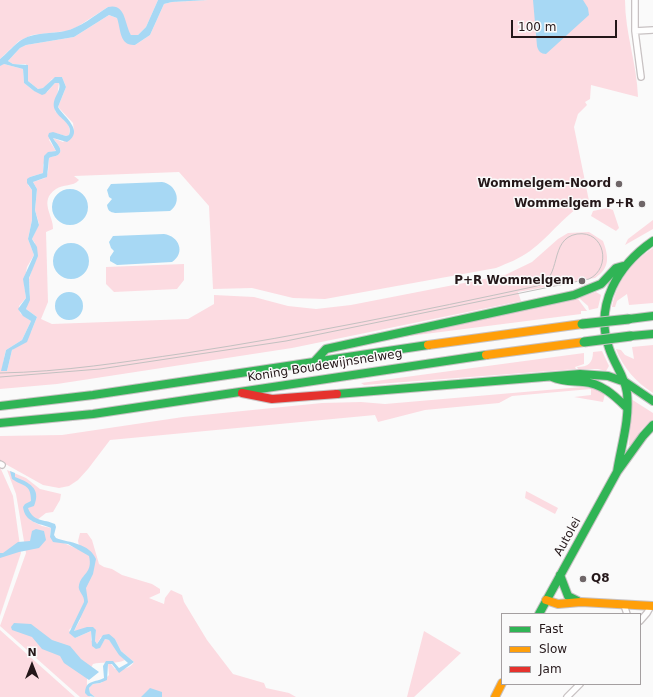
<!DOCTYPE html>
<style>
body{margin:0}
#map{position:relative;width:653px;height:697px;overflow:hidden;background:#fafafa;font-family:"DejaVu Sans",sans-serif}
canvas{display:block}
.legend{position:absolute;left:501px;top:613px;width:140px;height:72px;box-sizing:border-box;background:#fafafa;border:1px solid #a49fa0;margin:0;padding:5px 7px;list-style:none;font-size:12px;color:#241719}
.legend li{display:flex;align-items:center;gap:8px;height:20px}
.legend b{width:20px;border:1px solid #a49fa0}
.north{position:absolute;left:12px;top:645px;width:40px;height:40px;-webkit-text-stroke:3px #fafafa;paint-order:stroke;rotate:0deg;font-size:11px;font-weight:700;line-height:16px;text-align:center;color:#241719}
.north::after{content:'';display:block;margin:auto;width:14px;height:18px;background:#241719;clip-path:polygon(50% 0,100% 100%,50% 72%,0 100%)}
.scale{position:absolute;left:511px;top:20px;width:106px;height:18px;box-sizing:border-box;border:2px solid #241719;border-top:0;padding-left:5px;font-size:12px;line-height:14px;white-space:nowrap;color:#241719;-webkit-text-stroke:3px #fafafa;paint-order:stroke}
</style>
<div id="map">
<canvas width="653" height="697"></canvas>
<ul class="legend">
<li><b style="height:5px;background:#30b455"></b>Fast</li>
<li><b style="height:5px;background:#ff9f0a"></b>Slow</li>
<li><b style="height:5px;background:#e5322d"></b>Jam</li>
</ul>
<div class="north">N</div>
<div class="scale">100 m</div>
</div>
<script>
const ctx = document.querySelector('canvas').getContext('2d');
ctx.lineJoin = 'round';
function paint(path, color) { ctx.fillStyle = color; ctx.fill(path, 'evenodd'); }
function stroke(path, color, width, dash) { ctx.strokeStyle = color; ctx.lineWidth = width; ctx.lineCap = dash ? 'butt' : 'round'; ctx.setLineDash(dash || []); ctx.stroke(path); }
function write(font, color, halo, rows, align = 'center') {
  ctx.font = font + ' "DejaVu Sans",sans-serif'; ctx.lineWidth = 3; ctx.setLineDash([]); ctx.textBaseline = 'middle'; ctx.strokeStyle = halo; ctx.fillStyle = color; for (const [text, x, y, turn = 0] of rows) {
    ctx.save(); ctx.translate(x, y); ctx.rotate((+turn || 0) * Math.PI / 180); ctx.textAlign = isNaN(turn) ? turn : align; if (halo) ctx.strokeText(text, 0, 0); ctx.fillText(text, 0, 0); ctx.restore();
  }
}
const green = new Path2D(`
 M0 0H158L146 27 138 35H131L108 7 77 27 67 31 32 35 19 41 0 59Z
 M208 0H625C625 33 637 64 638 97L591 85 590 99 585 102 587 105 578 114 574 127 589 201C565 213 551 236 530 251 519 259 508 263 496 268L325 299 293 298 252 288 213 289 209 206 179 172 74 176 79 180C73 187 63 184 56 189 38 201 54 216 53 229L46 232 48 302 41 319 52 324 188 319 214 304V295L254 297 288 306 316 309 351 305 505 275 532 262 558 239 568 233 589 232 603 241C609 257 610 268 595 278L518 292 521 301 292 348 57 384 0 389V60L4 64 23 69 24 83 34 91 47 92 55 83H59L55 111C62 118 73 125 69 135L66 136 55 133 49 140 56 151 50 152 43 165V173L30 177 28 185 32 190V220L28 239 34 255 27 267 24 284 26 298 19 306 20 313 31 321 22 340 6 350C4 356 3 365 2 371H7L12 350 31 332 37 317 26 309 30 294 29 279 34 263 35 243 32 239 39 224 35 210 37 189 33 182 45 178 48 172 49 158C52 156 55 157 58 155 65 150 55 142 53 138L63 142 74 132 73 123 58 107 66 87 62 77 52 79 44 88 38 89 28 81 26 64H13L8 61 20 48 26 45 74 37 109 15 117 18 135 45 150 35 164 4 172 2Z
 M607 208 613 210 619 228 616 231 591 216 593 211Z
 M653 220V229L625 245 628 239Z
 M653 248V303L629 305 627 294 617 301 615 307H612C617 281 631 262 653 248Z
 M184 264V280L177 289 114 292 106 284V267Z
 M596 292 601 295 598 308 589 310 588 306 579 298Z
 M578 299 587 311H581V314L394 338Z
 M653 345V393C636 382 623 368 616 349L621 350 625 355 634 359 632 347Z
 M602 351 609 366 606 371 598 369H578L577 367C588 367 593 363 593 352Z
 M584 353V364L575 367 576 369 364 385 361 383Z
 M582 387 597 389 605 394 603 402 574 397 591 395V389L512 396 499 403 425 410 378 422 375 415 110 440 88 469 78 480 69 486 59 488 43 485 0 461V436L62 435 183 417 322 403 361 402 385 404Z
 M631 399 653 413V420L642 429 631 446 629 445 631 415Z
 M0 467 13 496 21 553 0 616Z
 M7 470 26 478 40 489 61 494 60 500 53 512 46 513 37 520H30L42 526 51 528 50 537 80 550 78 541 80 533H87L92 540 99 564 104 567 112 569 122 575 152 584 160 589V593L149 598 164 604 165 598 171 590 182 595 184 602 207 640 233 674 264 683 266 688 289 693 296 697H95L90 693 89 688 93 684 101 683 109 675 108 664H111L115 669C123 669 130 669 134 662L121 651 115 639 101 637 97 644 95 641 96 630 74 631 81 618 69 630 75 638 91 631V640L99 648 105 639 109 640 125 660C115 665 104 661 93 664 86 676 85 684 90 697H80L0 626 26 553 16 494Z
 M526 491 558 508 555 514 525 498Z
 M0 630 75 697H0Z
 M424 631 461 653 414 697H407Z`);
const water = new Path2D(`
 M158 0H208L172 2 164 4 150 35 135 45C119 46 121 29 117 18L109 15 74 37 26 45 20 48 8 61 13 64 28 65V81L38 89 43 88 55 77H62L66 87 58 107C64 117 85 131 67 142L53 138C55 142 65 150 58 155 55 157 52 156 49 158L47 177 33 182 37 189 35 210 39 225 32 239 37 247 38 256 29 278 30 300 26 309 37 317 27 342 12 350 7 371H1L6 350 22 340 31 321 23 316 18 309 26 298 23 279 34 255 28 239 32 220V190L27 183V179L30 177 43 173 44 156 48 152 56 151 48 136 49 133 53 132 66 136 69 135C74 124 59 119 55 110 50 99 62 92 59 83H55L45 94 42 95 34 91 24 83 23 69 4 64 0 66V59C8 53 14 44 23 39 36 32 51 34 65 31 80 28 95 15 108 7 126 3 124 23 131 35H138L146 27Z
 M533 0H583L588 8 589 15 546 54C541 54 538 51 537 46Z
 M162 182C176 184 183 202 170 211L115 213C110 212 108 211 107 205L112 199 109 197 107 190 111 184Z
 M52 207a18 18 0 1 1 36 0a18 18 0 1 1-36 0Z
 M164 234C179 236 186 253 172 262L117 265 110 261V257L114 251 111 248 109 242 113 236Z
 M53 261a18 18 0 1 1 36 0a18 18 0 1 1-36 0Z
 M55 306a14 14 0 1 1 28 0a14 14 0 1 1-28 0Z
 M10 471 15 473V477C28 482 42 488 34 506L28 508C33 522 44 519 55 524L56 527 54 535 56 538C70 543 89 543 96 559L93 574 86 588 88 602 74 631 87 627H93L96 630 95 641 97 644 103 635 109 634 115 639 121 651 134 662 119 673 112 664H108L107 680 100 683 93 684 89 688 90 693 95 697 88 696 85 693C86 679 95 683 104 678L103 666 106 661H113L119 668 128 663 119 655 109 640 105 639 100 648 96 649 92 646 91 631 75 638 69 633 84 602C85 595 77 591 79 585 82 573 93 573 89 556L68 544 53 542 50 537 51 528C39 523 25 523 23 507L25 504 31 501C31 483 23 487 12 479Z
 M36 529 44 531 46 540 39 548 19 552 0 558V553H3L18 542 30 541 32 531Z
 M14 623 31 624 52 640 70 646 81 659 99 672 89 680 64 663 60 656 42 649 32 637 12 630 11 627Z
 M150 688 162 692V697H141Z`);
const street = new Path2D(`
 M635 0V31L641 77
 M635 31 653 30
 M0 464 2 465
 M624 605 627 614
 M640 621 647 613 651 606
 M567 697 580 684`);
const fast = new Path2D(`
 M629 319 653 316
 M631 336 653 334
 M314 362 326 349 574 295 601 284 616 268 623 266
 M552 377C563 382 572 381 583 382 601 383 614 395 626 407
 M625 382 653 401
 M337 394 580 374 608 376 625 382
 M0 406 93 395 428 345
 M0 423 93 414 486 355
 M617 472C621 446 630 420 627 393 625 376 614 364 609 348 594 305 618 265 653 241
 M560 575 568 596 578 601
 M539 614 617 472 643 436 653 425`);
const slow = new Path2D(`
 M428 345 582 324
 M486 355 584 342
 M546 600 558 604 581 602 653 606
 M495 697 502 683`);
const jam = new Path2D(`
 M242 393 272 399 337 394`);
const tram = new Path2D(`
 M0 373C63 372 124 362 186 353 304 335 420 311 537 286 563 279 548 239 577 234 605 230 612 268 589 279L286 341 100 369 0 377`);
const fastBridge = new Path2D(`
 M582 324 629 319
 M584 342 631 336`);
const markers = [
 [619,184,4,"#6f6668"],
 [642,204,4,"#6f6668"],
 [582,281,4,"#6f6668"],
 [583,579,4,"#6f6668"]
];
const poiNames = [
 ["Wommelgem-Noord",611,184],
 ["Wommelgem P+R",634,204],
 ["P+R Wommelgem",574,281],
 ["Q8",591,579,"left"]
];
const streetNames = [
 ["Koning Boudewijnsnelweg",325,366,-9],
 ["Autolei",568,537,-61]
];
paint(green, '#fcdbe1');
paint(water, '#a7d8f4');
stroke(street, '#c8c2c3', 8);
stroke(fast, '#c8c2c3', 10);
stroke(slow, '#c8c2c3', 10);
stroke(jam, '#c8c2c3', 10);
stroke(street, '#fefefe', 5.5);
stroke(fast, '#30b455', 8);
stroke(slow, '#ff9f0a', 8);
stroke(jam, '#e5322d', 8);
stroke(tram, '#c3c1c1', 1);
stroke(fastBridge, '#c8c2c3', 11, []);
stroke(fastBridge, '#30b455', 9);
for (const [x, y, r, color] of markers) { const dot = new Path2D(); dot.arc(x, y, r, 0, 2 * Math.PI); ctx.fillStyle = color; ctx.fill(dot); stroke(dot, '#fafafa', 1.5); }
write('bold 12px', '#241719', '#fafafa', poiNames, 'right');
write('12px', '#241719', '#fafafa', streetNames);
</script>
